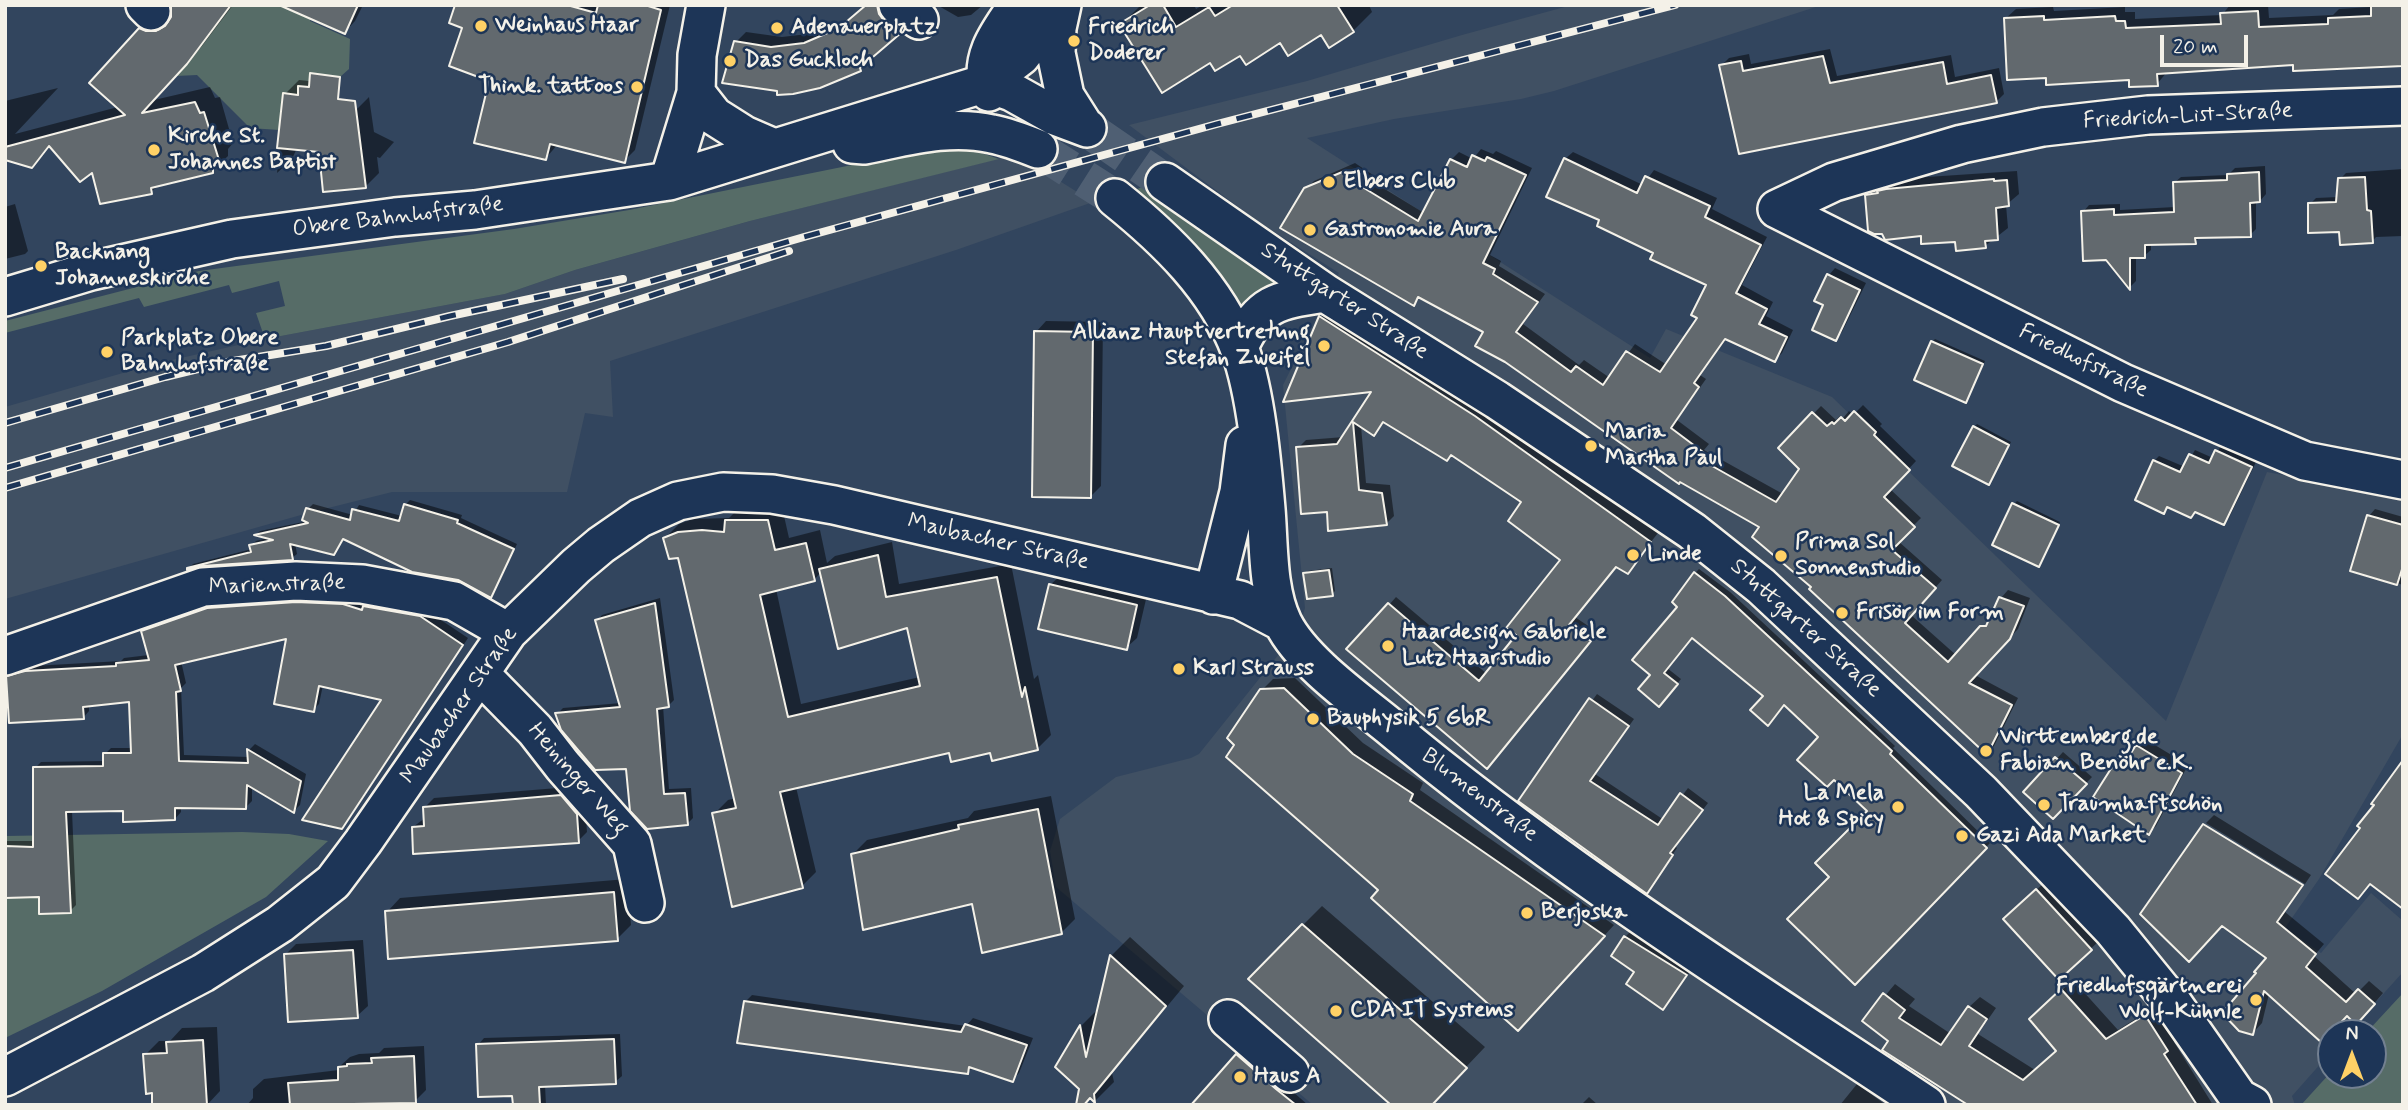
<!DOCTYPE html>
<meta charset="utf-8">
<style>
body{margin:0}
#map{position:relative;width:2408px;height:1110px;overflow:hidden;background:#32455e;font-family:Mynerve,sans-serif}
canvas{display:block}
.frame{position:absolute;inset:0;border:7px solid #f4f1e8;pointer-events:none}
.north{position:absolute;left:2317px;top:1019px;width:70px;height:70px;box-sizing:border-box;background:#1d3557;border:2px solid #738091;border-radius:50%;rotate:0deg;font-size:19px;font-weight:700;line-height:28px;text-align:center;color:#f4f1e8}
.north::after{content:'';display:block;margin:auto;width:24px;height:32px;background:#ffd166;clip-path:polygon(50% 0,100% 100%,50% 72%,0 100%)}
.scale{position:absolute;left:2160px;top:35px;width:88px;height:32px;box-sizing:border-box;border:4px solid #f4f1e8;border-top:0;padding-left:9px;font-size:21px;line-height:24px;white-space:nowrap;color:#f4f1e8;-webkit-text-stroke:5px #1d3557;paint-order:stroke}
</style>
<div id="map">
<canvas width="2408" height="1110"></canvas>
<div class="frame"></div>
<div class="north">N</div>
<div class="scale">20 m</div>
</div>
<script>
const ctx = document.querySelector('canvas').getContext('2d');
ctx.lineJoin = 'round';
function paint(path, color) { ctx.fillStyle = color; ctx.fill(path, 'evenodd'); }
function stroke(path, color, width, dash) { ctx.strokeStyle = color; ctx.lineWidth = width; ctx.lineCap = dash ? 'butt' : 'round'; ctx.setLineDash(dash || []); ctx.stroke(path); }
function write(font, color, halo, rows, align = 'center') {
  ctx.font = font + ' Mynerve,sans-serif'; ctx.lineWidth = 5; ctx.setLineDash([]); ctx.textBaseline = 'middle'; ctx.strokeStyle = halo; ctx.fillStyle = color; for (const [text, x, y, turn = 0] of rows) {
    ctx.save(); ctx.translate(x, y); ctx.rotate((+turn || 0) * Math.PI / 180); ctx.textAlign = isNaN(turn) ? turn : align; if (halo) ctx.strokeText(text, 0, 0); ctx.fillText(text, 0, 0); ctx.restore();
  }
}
const built = new Path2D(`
 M1572 5H1822L1554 91 1521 99 1394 119 1307 138 1650 358 1666 329 1832 397 2166 721 2267 472 2403 498V734L2319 879 2285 928 2321 953 2371 893 2403 921V972L2348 1033H2331V1052L2292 1096 2295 1105H1313L1056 887 1050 851 1060 819 1116 777 1191 758 1199 754 1299 629 1305 608 1283 385 1339 273 1257 221 1129 125 1307 81 1462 35Z
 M1017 154 1093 202 956 250 610 361 613 417 585 413 567 492H392L308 513 5 599V407L154 364 265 339 505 294 575 270 750 221Z`);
const green = new Path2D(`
 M231 5H316L310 21 350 39 349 69 340 77 311 73 309 87 299 86 298 95 283 93 279 130 250 128 197 75 176 76Z
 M941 147 967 148 999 159 750 221 575 270 505 294 265 339 256 313 285 306 279 281 232 293 229 285 144 307 139 298 5 333V321L199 271 514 229 629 210Z
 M1146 185 1280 284 1243 308C1219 259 1173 226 1133 191Z
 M242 832 289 834 328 841 266 897 102 991 5 1038V836Z
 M2403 993V1105H2301L2331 1072V1075H2373V1033H2366Z`);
const shadow = new Path2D(`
 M173 5H233L202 46 154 100 210 87 215 98 220 97 233 143 228 149V156L212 171 159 185 151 192 93 170 51 145 31 166 5 159V101L58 88 15 134 118 107 141 29 156 13 162 17H173Z
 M318 5H363L355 21 345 32Z
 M457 5H670L635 150 624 161 558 144 546 158 491 80 464 27Z
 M868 5H891L910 22 870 57V59L860 69 778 90 736 42 746 32 782 37 816 33 851 18Z
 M937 5H983L971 15 958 17Z
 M1141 5H1194L1196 9 1203 5H1369L1372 12 1353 31 1322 33 1281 41 1211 61 1121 25Z
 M2230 5H2268L2269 18 2333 15 2339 9 2403 5 2295 63 2167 72 2157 84 2131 78 2048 76 2005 19 2016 9 2053 7 2054 11 2125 7V12H2135V19L2222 15Z
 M1830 49 1837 76 1951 55 1955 77 1999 68 2004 94 1996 102 1741 152 1721 66 1729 58 1749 54 1751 64Z
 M299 80 328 83 351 121 357 109 369 97 374 132 394 142 380 158 377 157 379 173 365 187 320 151 297 148 292 159 277 173 285 94Z
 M1481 149 1493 154 1496 151 1532 168 1490 255 1501 261 1499 266 1545 294 1523 324 1579 365 1584 360 1610 378 1635 344 1667 365 1700 317 1709 284 1602 220 1565 159 1573 152 1643 185 1654 170 1717 198 1712 209 1767 237 1742 285 1773 302 1766 316 1793 330 1782 353 1775 360 1727 338 1700 375 1706 379 1677 420 1709 444 1704 450 1783 494 1801 468 1780 448 1821 406 1836 420 1840 416 1843 418 1849 411 1853 415 1863 405 1882 424 1880 426 1916 461 1890 489 1921 518 1898 541 1942 580 1911 615 1956 655 1991 619 2001 598 2008 590 2030 598 2018 629 1975 675 2018 698 1994 746 1987 753 1813 587 1761 526 1485 331 1421 296 1414 304 1306 189 1314 181 1355 163 1373 175 1370 180 1424 213 1451 160 1459 152 1473 159Z
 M2265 166 2266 194 2260 201H2256V229L2250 235 2201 236 2195 242 2151 243V250L2144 256H2136V281L2130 287 2107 258 2083 212 2089 205 2120 204V210L2175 207 2174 183 2181 177 2228 175 2235 168Z
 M2403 169V236L2376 237 2372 242 2340 230 2310 204 2316 198 2338 197 2340 179 2346 173Z
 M2017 171 2019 194 2006 205 2008 228 1985 246 1922 234 1867 195 1877 185 1897 179Z
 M15 204 28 251 25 254 5 259V207Z
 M1835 268 1866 283 1842 332 1835 339 1826 304 1829 275Z
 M1328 309 1483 409 1658 533 1627 572 1617 565 1575 617 1597 632 1495 759 1389 605 1396 597 1487 674 1519 635 1563 559 1523 501 1452 453 1385 421 1374 434 1361 426 1366 483 1390 485 1394 516 1386 524 1328 510 1298 448 1306 440 1344 437 1374 390 1286 400 1321 317Z
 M1046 321 1103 322 1101 486 1090 497 1036 332Z
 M1935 339 1985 361 1966 401 1932 342Z
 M1977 424 2011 442 1991 480 1974 427Z
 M2221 446 2256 462 2229 518 2224 523 2196 511 2169 506 2164 512 2137 499 2154 461 2159 456 2185 467 2195 450 2213 458Z
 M410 500 462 515 461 518 517 544 495 591 491 596 459 579 344 538 334 553 295 543 297 554 292 558 201 564 189 568 193 564 252 549 251 546 256 541 271 537 257 534 260 531 303 522 308 509 313 504 353 515 359 505 402 516 405 505Z
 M2017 501 2060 522 2041 562 2014 504Z
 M740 507H782L789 538 820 530 827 563 835 556 892 542 899 584 1011 564 1034 679 1038 675 1051 735 1037 749 951 751 796 787 816 872 802 886 714 814 728 800 736 798 680 556 665 538 679 524 693 519 729 518ZM821 572 908 626 920 677 801 704 776 589 814 580Z
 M2375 509 2403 517V585L2352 570 2369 516Z
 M1332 568 1335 591 1332 594 1305 574 1308 571Z
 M1699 569 1730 592 1895 746 1893 748 1990 843 1855 982 1831 877 1869 811 1821 737 1784 704 1765 695 1692 636 1667 668 1681 679 1664 700 1652 675 1679 606 1695 573Z
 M1061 575 1147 595 1137 638 1126 648 1050 585Z
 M304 597 350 599 367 604 371 600 426 610 468 638 348 821 342 827 384 699 323 685 319 704 313 710 289 637 181 661 186 683 181 688 184 755 249 757V750L255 744 306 774 300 805 294 811 252 786V801L246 807 181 806V812L175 819 125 810 72 811 76 905 70 911 40 896 5 897V841H35V768L41 762 105 761V754L111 748H133L131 700 89 705V711L83 718 8 677 15 671 33 666 121 661 124 658 149 655 143 631 150 625 215 602Z
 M660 598 674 700 668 706H663L669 789 691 788 693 818 687 824 627 767 557 714 563 708 621 703 597 621 602 615Z
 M1295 678 1363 743 1423 783 1420 790 1614 925 1529 1018 1380 890 1237 745 1262 690 1273 679Z
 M1597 694 1634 719 1595 774 1664 820 1688 788 1708 803 1675 846 1677 848 1652 885 1520 801Z
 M2145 739 2188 765 2156 826 2149 833 2095 797 2121 757 2127 750 2133 754Z
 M2063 752 2092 777 2053 817 2026 792Z
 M570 787 585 804 587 832 578 841 413 827 425 818V807L434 798Z
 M1051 796 1075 919 1061 933 974 902 853 854 867 840 968 818 974 811Z
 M2214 815 2311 875 2305 884 2206 823Z
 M2204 826 2303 887 2285 912 2324 944 2314 956 2356 994 2369 981 2383 993 2366 1013 2347 1014 2269 994 2262 1023 2253 1033 2224 1013 2268 957Z
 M627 879 631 925 617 939 387 912 400 898Z
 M2044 883 2098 942 2059 978 2012 912Z
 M1322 906 1485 1047 1430 1105 1303 925Z
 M1631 931 1692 969 1663 1007 1625 937Z
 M1130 937 1184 986 1112 1073 1114 1082 1095 1101 1092 1097 1084 1105H1078L1081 1088 1057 1067 1081 1026 1099 1008 1111 956Z
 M363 940 368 1006 357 1016 285 955 296 944Z
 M2073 980 2118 1030 2156 1006 2177 1039 2174 1042 2213 1105H2039L1890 1040 1864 1021 1895 984 1915 999 1909 1006 1951 1034 1969 1007 1980 997 1996 1008 1978 1034 2035 1070 2058 1050 2042 1008Z
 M752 995 966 1026 973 1018 1033 1038 1019 1073 1012 1080 974 1066 967 1073 745 1002Z
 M217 1027 220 1091 207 1105 145 1055 159 1041H170L182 1028Z
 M620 1034 622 1076 615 1082 545 1085 546 1105H515L514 1094 478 1045 484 1038Z
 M424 1046 426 1090 415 1101 340 1105H247L253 1098V1089L264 1079 339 1070V1067L350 1057 359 1054 379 1053 384 1048Z
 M1244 1049 1308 1105H1199L1196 1102Z
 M1857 1084 1886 1105H1840Z
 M1589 1097 1598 1105H1581Z`);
const building = new Path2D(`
 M171 5H231L187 64 142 113 195 102 200 113 204 112 219 160 213 162V173L151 188 152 194 100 204 92 173 80 182 49 146 32 168 5 160V147L125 115 89 83 139 28 146 31H156L165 26 171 17Z
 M279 5H358L345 34Z
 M455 5H567L596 13 598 5H645L661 10 625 163 550 144 546 160 474 143 489 81 449 66 462 28 449 23Z
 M866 5H877L879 14 885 22 901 33 860 68 861 71 820 88 793 94 777 95V91L722 83 734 41 771 47 804 43 839 28Z
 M1150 5H1163L1176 27 1209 7 1215 16 1233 5H1337L1354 32 1329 48 1321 35 1288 56 1280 43 1246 65 1240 56 1215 71 1210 63 1162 93 1119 24Z
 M2403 5V66L2293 71V65L2157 74 2158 86 2129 87V80L2046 85V78L2007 80 2004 18 2044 16V20L2115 16 2116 21H2125L2126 28 2221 24 2220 13 2258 11 2259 27 2328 24V18L2371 16V6Z
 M1823 56 1830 83 1943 62 1947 84 1991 75 1997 103 1739 154 1719 65 1741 61 1743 71Z
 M310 73 340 77 338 99 355 101 366 188 323 192 319 152 277 148 283 93 298 95V86L309 87Z
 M1472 155 1485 161 1487 157 1526 175 1483 263 1495 269 1493 274 1538 302 1516 332 1571 372 1576 366 1603 385 1626 351 1660 372 1697 318 1691 315 1706 285 1650 259 1653 253 1597 226 1599 220 1546 197 1564 158 1637 193 1645 176 1710 206 1705 217 1761 245 1736 293 1767 309 1759 324 1787 337 1775 362 1725 339 1694 383 1699 387 1671 428 1703 452 1698 458 1776 502 1799 469 1778 448 1812 412 1827 426 1832 422 1834 424 1841 417 1845 421 1854 411 1876 432 1874 435 1910 470 1884 497 1915 527 1892 550 1936 588 1905 623 1948 662 1980 626H1986L1999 597 2024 606 2010 639 1969 683 2012 705 1987 755 1809 589 1811 587 1752 537 1759 527 1680 482 1679 484 1505 362 1475 346 1483 332 1418 297 1414 306 1280 228 1304 188 1347 170 1367 183 1364 188 1418 221 1450 159 1467 167Z
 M2259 172 2260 202 2250 203 2251 237 2195 238 2196 244 2145 245V258H2130V290L2106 260 2083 261 2081 211 2114 209V215L2174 212 2173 182 2227 180V174Z
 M2365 177 2367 210 2371 211 2373 243 2340 245 2339 232 2308 233V203L2336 202 2338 178Z
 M1994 179V181L2007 180 2009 206 1996 208 1998 240 1985 241 1986 248 1956 251 1955 242 1921 244V236L1885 240 1882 234H1874L1868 231 1865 195 1878 193 1877 191 1886 189Z
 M1827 274 1860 290 1836 341 1812 330 1823 305 1814 301Z
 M1319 316 1475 416 1651 542 1628 574 1616 567 1569 625 1591 641 1487 769 1346 649 1388 603 1479 681 1516 635 1506 628 1560 560 1508 521 1521 502 1451 455 1447 461 1383 422 1374 436 1353 422 1359 490 1382 493 1387 525 1328 531 1327 512 1301 514 1296 447 1337 444 1371 392 1283 402Z
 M1034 331 1093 332 1091 498 1032 497Z
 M1931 341 1983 364 1966 403 1914 380Z
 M1973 426 2009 445 1989 485 1952 466Z
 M2215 450 2252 467 2224 525 2195 512 2191 518 2167 507 2164 514 2135 500 2153 460 2180 472 2189 454 2209 463Z
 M2012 503 2059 525 2039 567 1992 545Z
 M404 504 458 520 457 523 514 549 491 598 458 580 412 572 343 539 334 555 290 544 293 560 202 566 187 570V568L251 552 249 545 273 540 254 535 308 523 302 520 306 508 350 520 352 509 399 521Z
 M2367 515 2403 525V566L2397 585 2350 571Z
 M725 520H768L775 550 806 543 815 581 760 595 788 717 920 686 907 628 838 649 819 569 878 555 886 597 997 577 1022 697 1025 687 1038 750 992 761 990 753 951 762 949 753 780 792 803 888 732 907 712 813 736 808 678 558 669 559 663 538 678 532 702 530 724 532Z
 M1329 570 1333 596 1307 599 1303 573Z
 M1694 572 1725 596 1892 751 1890 754 1987 848 1855 985 1787 919 1829 877 1815 863 1867 811 1834 780 1827 787 1797 760 1818 737 1784 705 1768 726 1750 710 1763 696 1692 638 1664 673 1678 684 1659 707 1638 689 1650 675 1632 660 1677 607 1672 602Z
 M1049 584 1137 605 1127 650 1038 629Z
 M296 602 343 604 362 610 363 606 420 616 463 645 342 829 302 820 381 700 319 686 314 712 274 704 286 639 175 665 181 691 176 692 179 761 248 763 247 749 301 781 294 813 247 785 246 809 175 808V820L123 822V811L66 812 71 913 39 914V897L5 898V846L33 847V767L103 766V753H131L129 702 83 707 84 719 9 723 6 676 25 671 116 666V663L149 660 141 631 207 608Z
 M655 603 669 707 657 709 664 794 685 793 688 825 647 829 630 811 626 769 595 770 561 730 555 713 620 707 595 620Z
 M1284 688 1353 754 1413 794 1410 801 1605 936 1518 1031 1371 898 1378 890 1226 757 1234 745 1227 738 1260 689Z
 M1589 698 1629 726 1590 781 1658 825 1680 793 1703 810 1670 853 1673 855 1647 894 1518 801Z
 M2136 745 2182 773 2149 835 2093 797 2119 756 2126 761Z
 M2055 757 2087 784 2053 819 2023 792Z
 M2403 760V909L2370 884 2358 899 2325 874 2360 828 2357 826 2374 805 2371 804Z
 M561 795 577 814 579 843 413 854 412 827 424 826 423 807Z
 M1038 809 1062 934 982 953 972 904 863 930 851 854 959 829 958 825Z
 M2203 824 2303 885 2277 922 2316 954 2306 967 2346 1002 2358 989 2375 1004 2356 1025 2347 1016 2322 1043 2264 991 2253 1035 2239 1031 2222 1013 2256 973 2254 972 2266 958 2222 926 2189 962 2140 914Z
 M2036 889 2092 950 2059 980 2003 919Z
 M614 892 618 941 388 959 385 911Z
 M1302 924 1467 1068 1432 1105H1391L1248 979Z
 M1624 936 1687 975 1663 1010 1626 984 1634 972 1611 956Z
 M353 950 358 1018 288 1022 284 954Z
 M1110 955 1166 1006 1094 1094 1095 1103 1090 1098 1084 1105H1076L1079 1089 1055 1067 1080 1025 1086 1057Z
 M2061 989 2106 1039 2145 1015 2168 1051 2164 1054 2197 1105H1968L1882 1050 1888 1041 1862 1021 1883 993 1905 1010 1899 1018 1941 1045 1968 1006 1987 1019 1969 1046 2023 1080 2056 1051 2029 1019Z
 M744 1001 961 1032 965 1024 1027 1045 1013 1082 969 1067 968 1074 737 1043Z
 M614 1039 616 1084 539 1087 540 1105H513L512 1096 478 1097 476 1044Z
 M203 1040 207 1105H152V1093L146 1094 143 1054 167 1053 166 1042Z
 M1236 1054 1276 1089 1296 1105H1191Z
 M414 1056 416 1103 290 1105 288 1083 338 1080V1067L347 1066V1064L372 1063 371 1058Z`);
const minorTunnel = new Path2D(`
 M1095 134 1165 182
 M1038 149 1115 198`);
const minor = new Path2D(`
 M145 5 151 11
 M898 5 919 20
 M1062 5 1057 28 1056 53 1065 96 1084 126
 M986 83 1012 92 1055 116 1087 128
 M989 92C978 58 999 32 1018 5
 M696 93 714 116 744 135 774 148
 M852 144 864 145C906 137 949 124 992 134 1008 137 1023 143 1038 149
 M669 181 696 93 697 55 706 5
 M1165 182 1325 293 1497 400 1692 531 1761 586 1981 792 2113 930 2174 1005 2239 1098 2252 1105
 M1115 198C1166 239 1217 288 1240 350 1256 394 1262 462 1266 509 1269 545 1267 590 1283 623 1302 661 1356 699 1389 726 1557 867 1744 984 1926 1105
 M1777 209 2123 383 2305 461 2403 480
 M1777 209 1834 182 1962 144 2043 127 2148 115 2403 106
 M5 297 91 271 232 239 395 217 475 210 669 181 986 83 1021 56 1061 5
 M1239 347C1259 302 1279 300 1325 293
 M1213 595 1239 492 1245 445
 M5 656 203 587 296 581 362 584 454 601 508 632
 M480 674 535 730 563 766 632 844 645 903
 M1228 1019 1290 1073
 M5 1077 203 973 280 924 333 882 363 842 508 632 576 566 601 545 640 518 678 501 723 492 772 494 834 505 1240 600 1282 622`);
const rail = new Path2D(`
 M5 423 165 377 227 362 326 346 450 316 623 279
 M5 468 804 237 1217 124 1675 5
 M5 488 508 342 789 251`);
const markers = [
 [481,26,7,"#ffd166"],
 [777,28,7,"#ffd166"],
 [1074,41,7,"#ffd166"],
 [730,61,7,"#ffd166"],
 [637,87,7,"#ffd166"],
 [154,150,7,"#ffd166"],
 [1329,182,7,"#ffd166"],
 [1310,230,7,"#ffd166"],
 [41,266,7,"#ffd166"],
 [1324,346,7,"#ffd166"],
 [107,352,7,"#ffd166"],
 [1591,446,7,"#ffd166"],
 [1633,555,7,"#ffd166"],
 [1781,556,7,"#ffd166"],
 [1842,613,7,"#ffd166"],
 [1388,646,7,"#ffd166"],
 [1179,669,7,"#ffd166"],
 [1313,719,7,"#ffd166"],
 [1986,751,7,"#ffd166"],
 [2044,805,7,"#ffd166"],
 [1898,807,7,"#ffd166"],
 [1962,836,7,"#ffd166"],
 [1527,913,7,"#ffd166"],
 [2256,1000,7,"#ffd166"],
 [1336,1011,7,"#ffd166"],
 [1240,1077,7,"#ffd166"]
];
const poiNames = [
 ["Weinhaus Haar",495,26],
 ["Adenauerplatz",791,28],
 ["Friedrich",1088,28],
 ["Doderer",1088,54],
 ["Das Guckloch",744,61],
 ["Think. tattoos",623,87,"right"],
 ["Kirche St.",168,137],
 ["Johannes Baptist",168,163],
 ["Elbers Club",1343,182],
 ["Gastronomie Aura",1324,230],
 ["Backnang",55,253],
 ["Johanneskirche",55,279],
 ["Allianz Hauptvertretung",1310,333,"right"],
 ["Stefan Zweifel",1310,359,"right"],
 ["Parkplatz Obere",121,339],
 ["Bahnhofstraße",121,365],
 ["Maria",1605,433],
 ["Martha Paul",1605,459],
 ["Prima Sol",1795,543],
 ["Sonnenstudio",1795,569],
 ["Linde",1647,555],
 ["Frisör im Form",1856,613],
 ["Haardesign Gabriele",1402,633],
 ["Lutz Haarstudio",1402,659],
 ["Karl Strauss",1193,669],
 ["Bauphysik 5 GbR",1327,719],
 ["Wirttemberg.de",2000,738],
 ["Fabian Benöhr e.K.",2000,764],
 ["La Mela",1884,794,"right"],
 ["Hot & Spicy",1884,820,"right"],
 ["Traumhaftschön",2058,805],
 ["Gazi Ada Market",1976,836],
 ["Berjoska",1541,913],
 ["Friedhofsgärtnerei",2242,987,"right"],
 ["Wolf-Kühnle",2242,1013,"right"],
 ["CDA IT Systems",1350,1011],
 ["Haus A",1254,1077]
];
const streetNames = [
 ["Friedrich-List-Straße",2188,117,-3],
 ["Obere Bahnhofstraße",398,218,-7],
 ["Stuttgarter Straße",1344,302,33],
 ["Friedhofstraße",2083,362,26],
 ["Maubacher Straße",998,543,13],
 ["Marienstraße",277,586,-2],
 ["Stuttgarter Straße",1805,629,42],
 ["Maubacher Straße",460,706,-55],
 ["Heininger Weg",577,780,49],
 ["Blumenstraße",1479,796,37]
];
paint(built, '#405063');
paint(green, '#566c67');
paint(shadow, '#0007');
paint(building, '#62696e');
stroke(building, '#f4f1e8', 2);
stroke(minorTunnel, '#4f5f73', 37, [37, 18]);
stroke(minor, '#f4f1e8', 42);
stroke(minor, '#1d3557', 37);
stroke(rail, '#f4f1e8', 8);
stroke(rail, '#1d3557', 5, [16]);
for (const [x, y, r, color] of markers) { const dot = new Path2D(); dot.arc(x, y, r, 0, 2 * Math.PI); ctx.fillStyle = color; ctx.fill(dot); stroke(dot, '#1d3557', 2.5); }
write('bold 23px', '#f4f1e8', '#1d3557', poiNames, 'left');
write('23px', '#f4f1e8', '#1d3557', streetNames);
</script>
